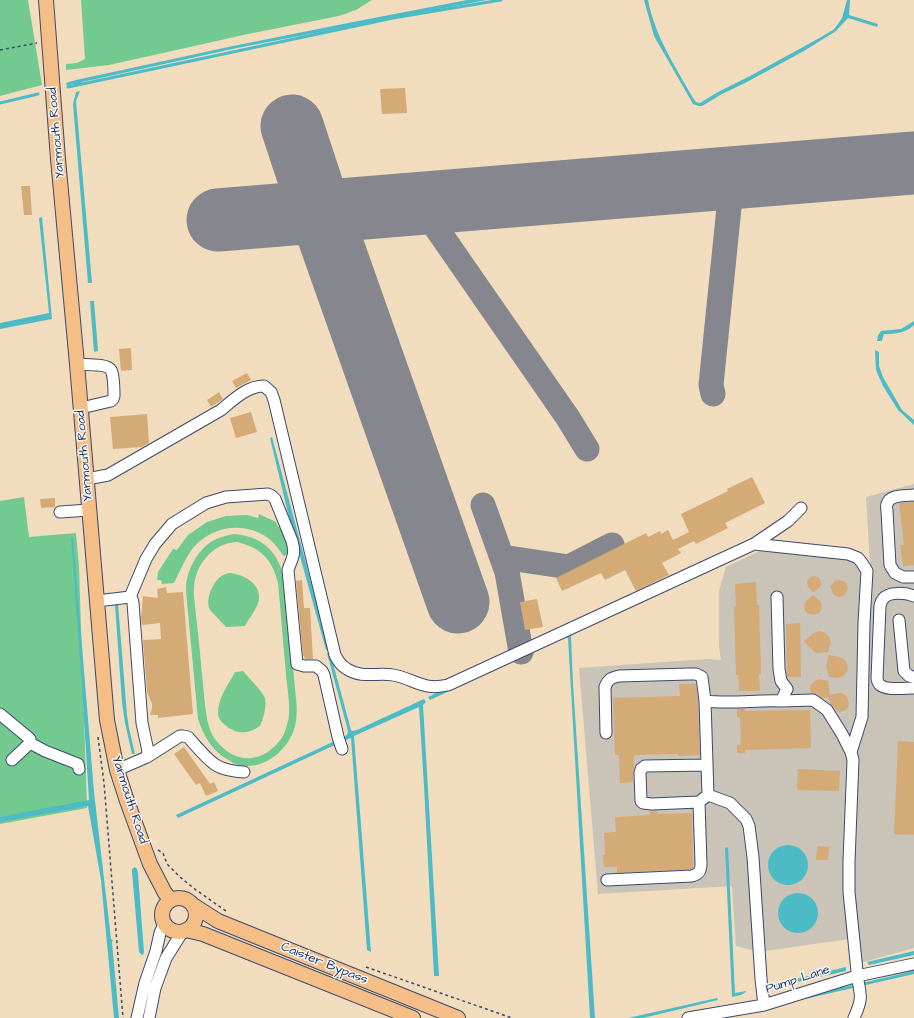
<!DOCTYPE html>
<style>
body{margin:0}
canvas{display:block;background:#f1dcbe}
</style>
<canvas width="914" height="1018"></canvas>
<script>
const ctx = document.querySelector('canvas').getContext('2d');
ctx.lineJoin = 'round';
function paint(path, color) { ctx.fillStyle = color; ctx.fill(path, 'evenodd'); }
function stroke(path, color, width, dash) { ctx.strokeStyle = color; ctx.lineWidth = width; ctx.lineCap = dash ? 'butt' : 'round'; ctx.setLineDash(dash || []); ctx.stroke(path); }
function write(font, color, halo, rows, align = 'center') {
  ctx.font = font + ' "Architects Daughter",sans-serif'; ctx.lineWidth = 3; ctx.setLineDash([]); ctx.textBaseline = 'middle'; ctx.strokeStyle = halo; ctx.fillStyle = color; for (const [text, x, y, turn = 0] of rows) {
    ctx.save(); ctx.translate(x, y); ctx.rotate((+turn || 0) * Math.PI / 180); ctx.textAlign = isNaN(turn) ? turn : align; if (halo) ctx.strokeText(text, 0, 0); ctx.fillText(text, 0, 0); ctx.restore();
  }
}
const industrial = new Path2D(`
 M914 484V948L856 964 849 939 759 952 736 946 732 886 598 894 579 668 707 659 721 660 719 647V591L726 567 781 541 850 548 858 551 867 559 870 564 866 497Z`);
const green = new Path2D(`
 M0 0H28L42 85 0 96Z
 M81 0H372L356 10 339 16 248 34 109 65 66 70V64L77 63 85 59Z
 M24 497 29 537 76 533 79 567 87 808 0 824V501Z
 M259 514 276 522 278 527 283 525 292 552 284 556C279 550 274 542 268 538 244 521 212 526 193 548 187 555 179 573 174 583L162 584 161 580H157L158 572 173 549 177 550 188 535 207 522 226 516 247 515 258 518Z
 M234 534C238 534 242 535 246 536 272 542 282 563 286 587 289 617 291 648 294 678 295 692 299 712 295 726 289 750 264 771 238 765 234 764 231 761 227 759 211 750 204 736 198 719L186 591C186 587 186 583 187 579 191 562 202 544 219 538 223 536 229 535 234 534ZM237 542C261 548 272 559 278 583 281 613 283 644 286 674 287 689 292 711 287 725 285 733 282 738 277 744 259 763 237 763 219 744 208 733 207 718 205 705 203 684 201 663 199 643 198 631 196 618 195 606 195 601 193 596 194 590 194 566 212 543 237 542Z
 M229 573C243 574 261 583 259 600 257 609 249 618 245 626L226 627 210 610C205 600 212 584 220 577 222 575 226 574 229 573Z
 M243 671C248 677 263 692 265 698 267 707 263 719 260 726 247 735 235 735 223 723 220 721 218 717 218 713 218 698 228 685 235 672Z`);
const water = new Path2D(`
 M467 0H487L237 48 82 82 79 84 78 86 75 87 73 84 67 86 66 83 76 80 233 46 348 23Z
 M644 0H648C655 36 675 66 693 98L696 102 700 103 718 92 750 76 814 41 833 30 838 24 842 18 847 0H850L849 15 878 24 877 27 848 18 836 31 804 51 745 83 722 94 702 106H699L693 104 654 36Z
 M80 91 76 101 92 283H88L73 104 76 92Z
 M42 217 52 319 0 329V323L49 313 39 218Z
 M90 301H94L98 351 94 352Z
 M914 321V325C906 333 895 334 884 334L883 337 882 341H877L878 335 881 331 901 329Z
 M875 350 879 352V366L883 377 902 410 914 420V425L898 410 883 386 876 370Z
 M272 437 329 649 326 650 288 513 270 438Z
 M73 537 94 792 111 939 113 940 112 942 119 1018H114L101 880 88 806 0 822V817L89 800 81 671 71 538Z
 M118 604 127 715 129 728 135 754H132L125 723 122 702 115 605Z
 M575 632 571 636 573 684 595 1018H590L568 638 565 637 430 700 428 697 559 635Z
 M330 652 351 730 352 731 357 730 424 699 426 702 423 705 439 976H434L424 786 419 707 354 736 371 952 367 950 351 738 341 742 339 739 347 735 348 731 327 653Z
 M337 740 339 743 178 818 176 815Z
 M768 865a20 20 0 1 1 40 0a20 20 0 1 1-40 0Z
 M728 847 735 993 746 991V992L741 995 732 997 725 848Z
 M135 867 137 869 138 874 144 952 143 955H142L139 952 132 872V869Z
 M778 913a20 20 0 1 1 40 0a20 20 0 1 1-40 0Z
 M914 951V955L869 965 867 962Z
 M846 967V971L775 987V984Z
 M914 971V974L761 1009V1006Z
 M717 998 718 1000 643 1018H628Z`);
const stream = new Path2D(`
 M68 87 393 18 501 0
 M0 103 38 94`);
const taxiway = new Path2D(`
 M419 203 568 418 587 449
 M713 394 711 385 732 178
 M483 505 507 572 521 652
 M502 557 569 567 612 545`);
const runway = new Path2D(`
 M292 126 320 211 458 602
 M218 220 914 163`);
const building = new Path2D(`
 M405 88 407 113 382 114 380 89Z
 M21 186H30L32 215H24Z
 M131 348 132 370 121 371 119 349Z
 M247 373 251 380 236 388 232 381Z
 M219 392 223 399 211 407 207 400Z
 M251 412 257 432 236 438 230 418Z
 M147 414 149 443 142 447 113 449 110 417Z
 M752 477 765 503 725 523 728 528 696 544 694 541 678 549 681 553 662 563 669 575 636 591 625 570 605 580 601 573 562 591 556 578 646 533 648 537 660 531 661 534 668 530 673 540 689 532 681 514 728 491 727 489Z
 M55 498V507L41 508 40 499Z
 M914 502V565L903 566 900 545H904L899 503Z
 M814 576 818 577 822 584 819 588 813 592 808 587 807 582 809 578Z
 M302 580 304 608H310L313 659H305L304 656H303L296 581Z
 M839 580 844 581 846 583 848 588 845 595 839 597 834 595 830 587 835 581Z
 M756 582 757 605H759L761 674H759L760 691H739L738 675H736L734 606H736L735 584Z
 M166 587 167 593 183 592 193 714 158 718V715H150L152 708V704L147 692 143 640 161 639 160 623 142 625 141 618 143 596 158 598 157 589Z
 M813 595 820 601 822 606 821 610 819 613 813 615 807 613 805 611 804 606 806 601Z
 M537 599 543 627 525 630 520 602Z
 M800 623 801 677H787L786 624Z
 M819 631 826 633 830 639 831 642 828 652 819 653H816L813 651 804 641 814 633Z
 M829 655 840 657 846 661 848 667 847 672 844 675 841 677 837 678 829 677 826 666Z
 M819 679 828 681 830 695 839 693H842L847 697 849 703 848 707 846 710 840 712 835 709 830 703 829 697 822 698 817 694 811 693 810 688 811 684 815 681Z
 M679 684H696L698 702 700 755 678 756V754L634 755V767L633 773V782L620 783 619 755H615L613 698 680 696Z
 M737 709H745V711L810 710 811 748 745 750V753H737V745H741L740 717H737Z
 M898 741 914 742V835L894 834Z
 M184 747 210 784 214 782 218 791 206 796 200 783 196 785 174 754Z
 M798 769 840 771 839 791 797 790Z
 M649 811H657L658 814 692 813 693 868 691 869 617 873V867H604L603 855H605L604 833 616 832 615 817 650 815Z
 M817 846 829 847 828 860H816Z`);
const path = new Path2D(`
 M0 50 37 43
 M98 737 104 783 123 1018
 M158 850 163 853 167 864 180 877 196 890 226 911
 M366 967 512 1018`);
const minor = new Path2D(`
 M77 364C85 365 107 363 111 370 114 376 114 389 114 396L113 399 111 401 81 408
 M87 479 108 475 221 410C233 400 247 386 264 386L271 392 274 400 335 655C338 661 341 666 347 669 362 679 378 672 393 675 415 679 423 691 448 685L754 544 788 521 801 508
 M914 495C906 496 890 494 887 504 886 506 887 509 887 511L890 565 895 573 903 577H914
 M60 512 89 510
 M754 544 848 554 858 558 862 563 867 571 864 623 862 717 851 752
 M914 596C906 593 889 591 883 599 881 601 881 603 880 606L877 678C877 679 878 683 879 684 885 691 905 688 914 688
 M130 597 146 559 155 544 172 524 206 503 226 497 268 494 272 496 275 499 292 541C296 555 292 558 288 570L297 664 304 666H316L322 671 324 675 338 737 342 749
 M777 597 779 669 781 681 787 689 781 701 813 700 827 710 842 734 851 752 853 760 849 861V892L858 981C862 998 861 1002 854 1018
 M97 601 130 597 132 599 133 603 142 723 148 751 147 757 117 770
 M899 620 904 671 909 676 914 677
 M0 714 30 739V743L45 751 78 764 79 769
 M606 733 605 687C608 679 611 678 619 676L689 674H696L702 677 705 701
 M147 757 180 736H183L188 737C196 746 204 756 213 763 220 769 235 772 244 772
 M12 760 30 743
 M706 765 645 766 641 769 640 773 641 801 643 803 652 804 699 802 708 795
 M607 880 692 876C699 874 701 871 701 864L699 802
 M764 1005 761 979 753 857 749 826 746 819 730 803 708 795 705 701C730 704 756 700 781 701
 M137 1018 145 983 156 951 160 933 164 924
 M149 1018 155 988 166 958 183 931
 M688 1018 764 1005 857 976 914 964`);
const major = new Path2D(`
 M46 0 58 159 77 364 107 720 117 770 127 801 150 864 165 893 171 900
 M162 915a17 17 0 1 1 34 0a17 17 0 1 1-34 0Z
 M193 905 218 921 458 1018
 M186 930 203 934 413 1018`);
const streetNames = [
 ["Yarmouth Road",57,133,-95],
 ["Yarmouth Road",85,456,-95],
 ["Yarmouth Road",129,800,72],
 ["Caister Bypass",324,964,22],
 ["Pump Lane",798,980,-18]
];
paint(industrial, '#c9c3b8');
paint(green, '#73ca90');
paint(water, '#4dbbc6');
stroke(stream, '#4dbbc6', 3);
stroke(taxiway, '#86868e', 25);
stroke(runway, '#86868e', 63);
paint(building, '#d4aa77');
stroke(minor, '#3b496c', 13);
stroke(major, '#3b496c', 16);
stroke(path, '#3b496c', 1.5, [3, 3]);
stroke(minor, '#fff', 11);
stroke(major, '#f6be87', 14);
write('13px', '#1b2f5e', '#f6f6f2', streetNames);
</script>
